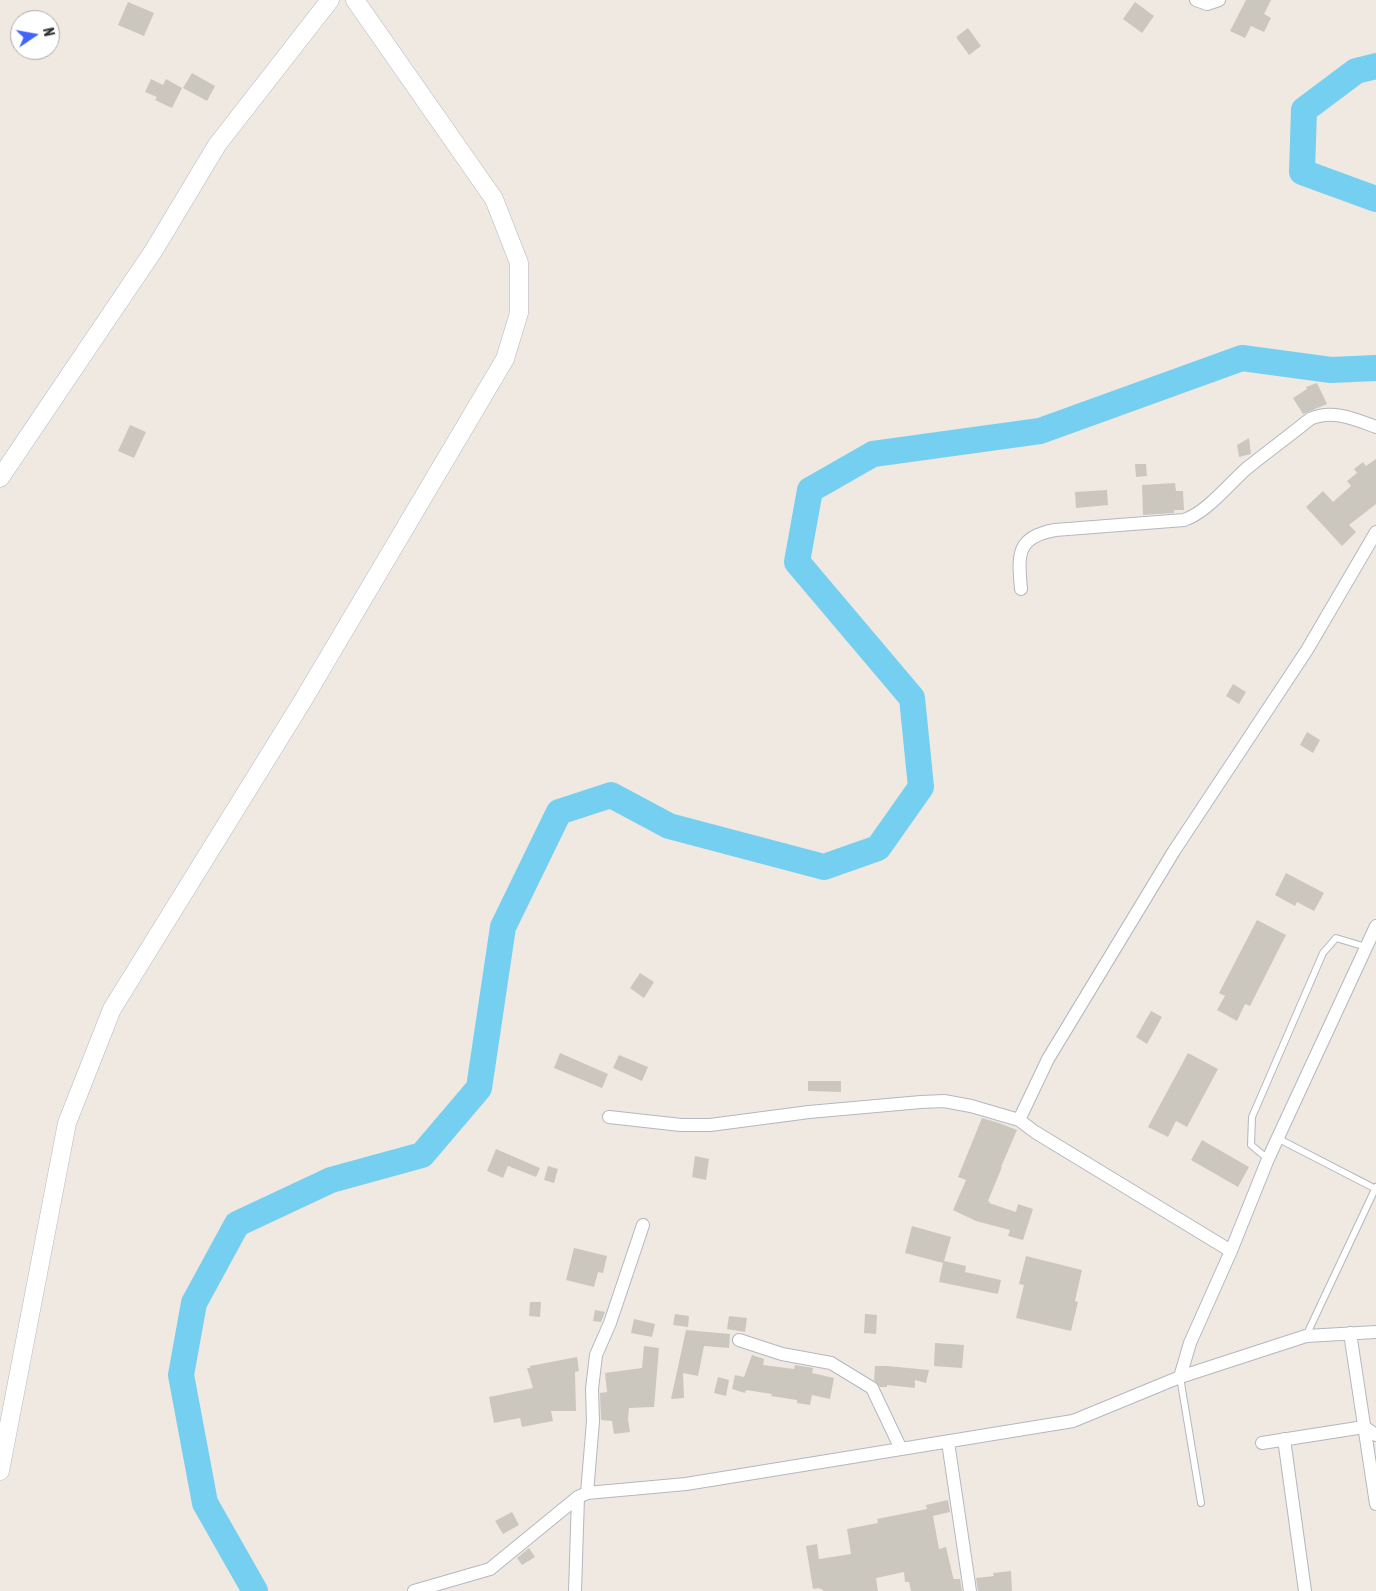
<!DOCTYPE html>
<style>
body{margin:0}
#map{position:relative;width:1376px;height:1591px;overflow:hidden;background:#efe9e1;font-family:"Asap Condensed",sans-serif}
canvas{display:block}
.north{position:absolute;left:10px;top:10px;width:50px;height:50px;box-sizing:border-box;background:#fff;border:1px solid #ababab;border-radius:50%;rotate:78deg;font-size:14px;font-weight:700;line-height:20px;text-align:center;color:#2e2e2e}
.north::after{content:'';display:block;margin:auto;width:18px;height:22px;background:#4264fb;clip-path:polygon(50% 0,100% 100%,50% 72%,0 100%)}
</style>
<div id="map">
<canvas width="1376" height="1591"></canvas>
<div class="north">N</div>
</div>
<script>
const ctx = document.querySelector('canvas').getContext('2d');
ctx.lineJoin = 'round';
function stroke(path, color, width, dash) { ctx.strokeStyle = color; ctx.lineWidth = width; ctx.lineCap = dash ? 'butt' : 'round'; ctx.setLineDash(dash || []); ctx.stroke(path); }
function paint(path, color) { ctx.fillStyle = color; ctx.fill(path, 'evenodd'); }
const river = new Path2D(`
 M1376 66 1356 71 1304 110 1302 172 1376 199
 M255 1591 205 1503 181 1375 194 1303 237 1224 331 1180 422 1155 479 1088 503 927 559 812 611 795 669 826 824 867 878 848 921 787 912 698 797 562 810 490 873 454 1040 431 1242 358 1331 370 1376 368`);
const building = new Path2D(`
 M1246 0H1271L1264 14 1271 18 1264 32 1251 26 1245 38 1230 31Z
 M128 2 154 13 144 36 118 25Z
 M1135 2 1154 16 1142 33 1123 19Z
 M968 28 981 46 969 55 956 37Z
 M192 73 215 86 207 101 183 88Z
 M151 79 163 85 166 79 182 88 172 108 155 100 157 97 145 92Z
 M1317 383 1327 404 1303 414 1293 398 1307 389 1306 387Z
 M130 425 146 432 134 458 118 451Z
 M1249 438 1251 454 1239 457 1237 445Z
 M1376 459V504L1349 525 1356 532 1342 546 1306 507 1323 491 1333 502 1351 486 1347 481 1357 473 1354 469 1363 462 1366 466Z
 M1135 464H1146L1147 476 1136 477Z
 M1175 483 1176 491H1183L1184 510H1174V513L1143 515 1142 485Z
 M1107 490 1108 505 1076 508 1075 492Z
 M1233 684 1246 692 1239 704 1226 696Z
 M1307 732 1320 740 1313 753 1300 745Z
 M1286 873 1324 893 1314 911 1297 902 1295 906 1275 895Z
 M1257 920 1286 935 1250 1006 1245 1004 1237 1021 1217 1010 1225 996 1219 993Z
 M640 973 654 982 644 998 630 988Z
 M1151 1011 1162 1017 1147 1044 1136 1037Z
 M560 1053 608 1074 602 1088 554 1068Z
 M1188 1053 1218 1069 1187 1127 1176 1121 1168 1137 1148 1127Z
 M619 1055 648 1067 642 1081 613 1068Z
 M808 1081H841V1092L808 1091Z
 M982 1118 999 1123 1017 1130 1001 1167H1002L988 1201 990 1202 989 1203 1016 1212 1018 1204 1033 1209 1023 1240 1008 1236 1010 1230 976 1221 953 1210 966 1180 958 1177Z
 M1202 1140 1249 1167 1238 1187 1191 1160Z
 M496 1149 540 1168 536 1177 508 1166 503 1178 487 1171Z
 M695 1156 709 1159 706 1180 692 1177Z
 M548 1166 558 1169 554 1183 544 1180Z
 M912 1226 951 1237 944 1261 966 1266 965 1272 1001 1280 998 1294 939 1282 943 1263 905 1253Z
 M574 1248 607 1256 603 1273 598 1272 594 1287 566 1280Z
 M1026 1256 1082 1270 1075 1301 1078 1302 1071 1331 1016 1318 1024 1285 1019 1284Z
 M530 1302H541L540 1317 529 1316Z
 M595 1310 605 1312 601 1322 593 1321Z
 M675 1314 689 1316 688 1327 673 1325Z
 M865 1314 877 1315 876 1334 864 1333Z
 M729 1316 747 1318 745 1332 727 1329Z
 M634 1319 655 1324 652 1337 631 1333Z
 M686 1330 730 1334 729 1348 704 1346 698 1376 683 1373 684 1398 671 1399Z
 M935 1343 964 1345 962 1368 934 1366Z
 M644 1346 659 1348 654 1407 629 1408 628 1419 630 1432 614 1434 612 1421 601 1420 600 1393 607 1392 605 1373 642 1368Z
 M752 1355 764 1359 763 1365 794 1369 795 1365 813 1368 812 1373 834 1378 830 1399 812 1395 810 1405 797 1403V1400L771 1396 772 1394 746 1390 745 1393 732 1389 735 1375 744 1377Z
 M577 1357 579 1371 575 1372 576 1411H551L553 1421 522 1427 520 1418 494 1423 489 1397 533 1388 527 1368H530V1366Z
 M875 1366H887L929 1370 926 1383 915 1380V1388L887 1385V1387H880L874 1380Z
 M718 1377 729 1380 726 1396 714 1393Z
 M948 1500 950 1512 933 1516 939 1549 946 1547 953 1577 954 1579H960L962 1591H911L909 1582H905L904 1572 876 1578 878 1591H823L822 1589H820L819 1588 813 1589 806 1546 817 1544 819 1559 851 1554 847 1529 878 1523 877 1519 927 1509 926 1505Z
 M512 1512 519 1525 503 1534 495 1521Z
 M529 1548 535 1557 522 1565 517 1558Z
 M1011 1571 1012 1591H978L976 1578 994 1576 993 1573Z`);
const service = new Path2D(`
 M1277 1138 1376 1189
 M1268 1159 1251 1145 1252 1117 1323 953 1336 938 1366 947
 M1306 1336 1376 1187
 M1180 1377 1201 1503`);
const minor = new Path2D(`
 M1196 0 1207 4 1219 0
 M1021 589C1018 555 1016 537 1055 530L1184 520C1207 512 1227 486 1246 469 1267 452 1289 436 1310 419 1332 409 1355 419 1376 427
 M609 1117 681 1125H710L809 1112 921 1102 944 1101 971 1106 1019 1120
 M1231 1251 1035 1132 1019 1120 1048 1059 1174 851 1307 650 1376 532
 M1350 1333 1376 1504
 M739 1340 782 1354 831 1363 872 1388 901 1449
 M1180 1377 1190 1343 1231 1251 1268 1159 1376 926
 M1284 1439 1305 1591
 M948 1442 970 1591
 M1262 1443 1364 1427 1376 1435
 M587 1493 593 1421 592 1389 596 1355 610 1323 643 1225
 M414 1591 490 1569 578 1497 587 1493 686 1484 1073 1421 1180 1377 1306 1336 1376 1332
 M575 1591 578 1497`);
const secondary = new Path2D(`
 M0 478 154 250 217 145 330 0
 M0 1471 67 1123 112 1009 302 702 505 359 519 313V263L494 199 355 0`);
stroke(river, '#75cff0', 26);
paint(building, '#cbc7bf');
stroke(service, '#b4b7c1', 8);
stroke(minor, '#b4b7c1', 14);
stroke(secondary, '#b4b7c1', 19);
stroke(service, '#fff', 6);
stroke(minor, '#fff', 12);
stroke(secondary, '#fff', 18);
</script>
